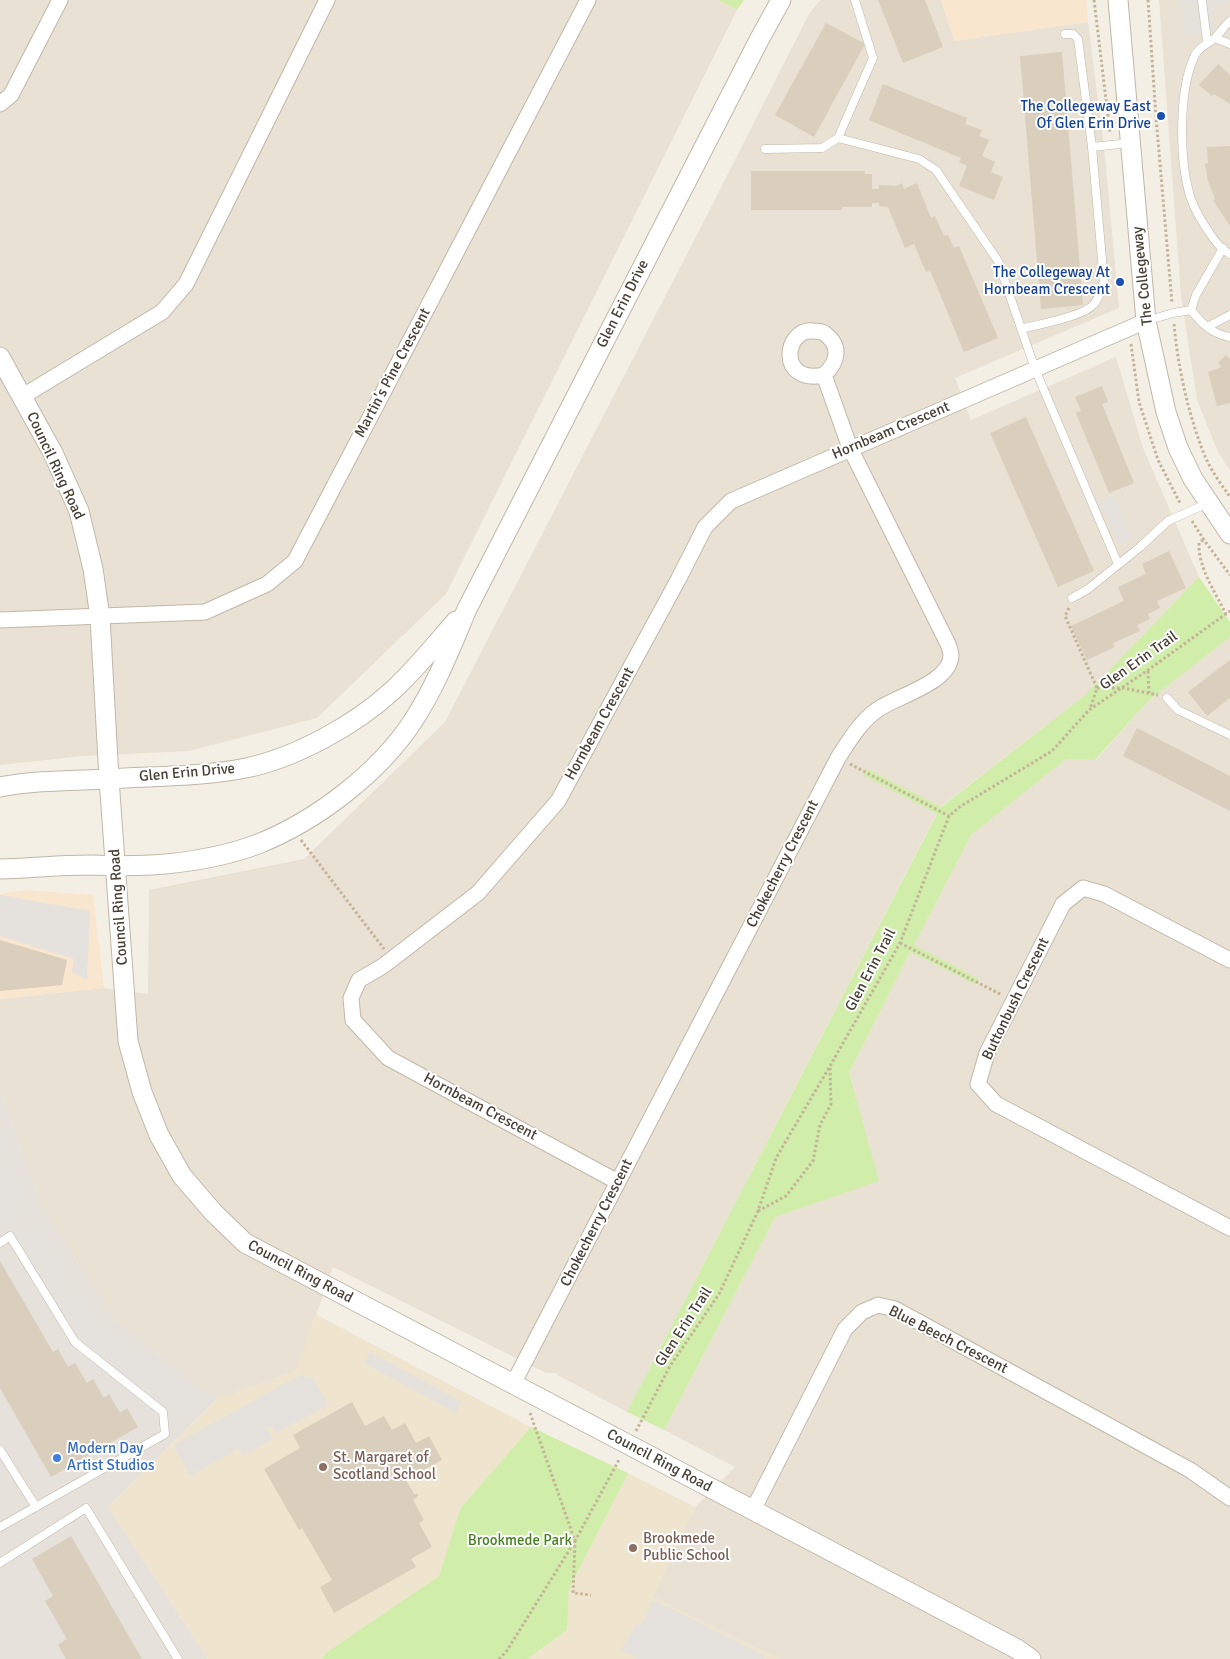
<!DOCTYPE html>
<style>
body{margin:0}
canvas{display:block;background:#f4efe5}
</style>
<canvas width="1230" height="1659"></canvas>
<script>
const ctx = document.querySelector('canvas').getContext('2d');
ctx.lineJoin = 'round';
function paint(path, color) { ctx.fillStyle = color; ctx.fill(path, 'evenodd'); }
function stroke(path, color, width, dash) { ctx.strokeStyle = color; ctx.lineWidth = width; ctx.lineCap = dash ? 'butt' : 'round'; ctx.setLineDash(dash || []); ctx.stroke(path); }
function write(font, color, halo, rows, align = 'center') {
  ctx.font = font + ' Signika,sans-serif'; ctx.lineWidth = 4; ctx.setLineDash([]); ctx.textBaseline = 'middle'; ctx.strokeStyle = halo; ctx.fillStyle = color; for (const [text, x, y, turn = 0] of rows) {
    ctx.save(); ctx.translate(x, y); ctx.rotate((+turn || 0) * Math.PI / 180); ctx.textAlign = isNaN(turn) ? turn : align; if (halo) ctx.strokeText(text, 0, 0); ctx.fillText(text, 0, 0); ctx.restore();
  }
}
const residential = new Path2D(`
 M0 0H718L737 10 446 594 317 718 189 751 83 756 0 765Z
 M820 0H941L954 41 1088 22 1105 156 1119 308 955 378 971 420 1116 357 1143 448 1199 577 1084 696 940 807 865 769 863 775 937 813 627 1412 554 1373H546L333 1267 297 1370 216 1400 113 1318 42 1207 0 1090V999L104 988 148 994 149 890 304 859 445 722 702 225 809 14Z
 M1159 0H1230V470L1218 452 1197 400 1181 296Z
 M1230 637V1659H779L652 1597 695 1507 735 1467 664 1430 775 1217 878 1181 849 1073 910 952 976 985 979 980 914 945 971 835 1066 759 1096 760 1148 701Z`);
const commercial = new Path2D(`
 M941 0H1086L1088 22 954 41Z
 M26 890 93 895 104 988 0 999V894Z`);
const industrial = new Path2D(`
 M0 1090 42 1207 113 1318 216 1400 108 1507 208 1659H0Z`);
const education = new Path2D(`
 M315 1314 531 1427 460 1509 439 1576 326 1653 322 1659H208L108 1507 216 1400 297 1370Z
 M628 1473 695 1507 652 1597 779 1659H527L567 1630 569 1589Z`);
const green = new Path2D(`
 M718 0H744L737 10Z
 M1199 577 1230 622V637L1148 701 1095 760 1066 759 971 835 914 945 979 979 976 985 910 952 849 1073 879 1181 775 1217 664 1430 627 1412 937 814 863 775 865 768 941 807 1084 696Z
 M531 1427 628 1473 569 1589 567 1630 527 1659H322L326 1653 439 1576 460 1509Z`);
const parking = new Path2D(`
 M1182 0H1228L1229 3 1212 5 1215 31 1185 34Z
 M1114 495 1132 539 1119 545 1100 501Z
 M0 895 90 911 87 980 72 972 74 959 0 936Z
 M0 1120 30 1212 0 1229Z
 M37 1222 97 1319 203 1398 169 1427 73 1353 8 1240Z
 M370 1352 462 1402 456 1413 364 1363Z
 M303 1374 306 1380 312 1376 328 1405 276 1433 271 1426 267 1428 273 1439 242 1456 238 1449 190 1476 173 1445Z
 M653 1600 765 1656 764 1659H635V1657L621 1650 636 1624 642 1625Z`);
const building = new Path2D(`
 M878 0H925L943 47 903 63Z
 M826 23 865 44 814 137 775 115Z
 M1062 52 1083 305 1041 309 1020 56Z
 M1218 64 1230 75V104L1214 94 1212 96 1199 85Z
 M883 84 967 118 965 124 982 130 979 136 989 140 982 156 995 162 991 172 1003 177 994 200 959 186 967 166 959 162 961 158 869 120Z
 M1230 146V226L1213 200 1215 199 1208 181 1205 164 1208 163 1207 147Z
 M751 171H865V174H872V189H879V185L896 186 902 183 904 189 917 183 931 218 935 216 944 236 948 235 954 248 959 246 998 338 964 352 930 270 926 272 914 244 905 248 888 207 879 206V203H872V207H842V210H751Z
 M1226 355 1230 359V403L1217 406 1208 372 1222 367 1218 363Z
 M1102 386 1108 402 1102 404 1134 483 1109 493 1076 413 1081 411 1075 397Z
 M1026 417 1094 571 1058 587 990 433Z
 M1169 551 1186 588 1157 601 1160 608 1148 614 1150 619 1137 625 1140 631 1113 643 1115 647 1087 660 1071 626 1124 601 1118 587 1146 574 1142 564Z
 M1230 660V698L1207 716 1188 692Z
 M1137 728 1230 776V811L1123 756Z
 M0 940 67 960 62 985 0 991Z
 M0 1261 53 1352 58 1349 68 1367 75 1363 87 1383 93 1379 104 1398 109 1394 120 1413 127 1408 138 1427 51 1477 0 1388Z
 M352 1402 365 1426 384 1416 392 1430 405 1423 416 1443 429 1436 442 1460 406 1480 414 1494H418V1496L413 1500 424 1520 419 1523 432 1547 411 1559 416 1567 334 1613 320 1587 332 1580 302 1528 299 1530 264 1469 300 1448 293 1435Z
 M71 1536 142 1659H66L58 1645 67 1639 45 1601 53 1596 32 1559Z`);
const path = new Path2D(`
 M1094 0 1110 133
 M1148 0 1156 117 1172 303
 M1174 324C1178 368 1188 413 1204 454 1210 469 1221 484 1230 497
 M1131 344 1139 402 1158 460 1180 503
 M1192 521 1204 540 1230 575
 M1203 540 1199 543C1198 567 1215 592 1226 614
 M1069 608 1065 616 1097 688 1090 709
 M1148 671 1149 693
 M1097 688H1123L1158 695
 M850 764 949 816
 M301 840 384 949
 M900 943 1002 995
 M758 1211 786 1196 813 1161 820 1125 831 1104 830 1067
 M530 1413 575 1541 573 1593 591 1595
 M636 1431 670 1366 719 1294 758 1211 776 1158 830 1066 900 943 949 816 961 806 1052 751 1089 710 1148 670 1230 611
 M499 1659 506 1652 575 1541 620 1458`);
const service = new Path2D(`
 M855 0 873 58 838 138 919 159 936 170 998 261 1035 369 1118 564
 M1202 0 1207 42
 M1230 21C1224 26 1220 33 1215 38 1208 44 1200 46 1195 55 1178 90 1179 162 1191 199 1195 210 1202 222 1209 232 1214 240 1221 250 1230 254
 M1215 38 1230 44
 M1092 147 1130 143
 M765 149 822 148 838 138
 M1191 310 1196 295 1223 248
 M1146 321 1173 313 1191 310C1202 324 1212 334 1230 337
 M1207 327 1230 315
 M1021 329C1039 324 1083 317 1094 304 1099 298 1101 290 1104 282L1092 147 1078 39 1073 34H1065
 M1072 598 1088 589 1140 547 1168 521 1208 503
 M1167 698 1178 710 1230 735
 M0 1243 10 1236 75 1342 163 1412 165 1434 0 1527
 M0 1450 36 1507
 M0 1563 86 1508 178 1659`);
const minor = new Path2D(`
 M0 104 11 95 60 0
 M23 396 162 312 186 284 327 0
 M0 620 205 612 267 584 295 561 588 0
 M1230 960 1104 894 1083 888 1063 904 987 1053 978 1084 996 1104 1230 1228
 M618 1182 388 1058 353 1020 351 998 359 980 383 966 478 893 558 801 678 580 705 527 731 501 1146 321
 M513 1384 838 758C849 741 860 722 877 710 896 696 951 683 951 655 951 652 949 647 948 644L850 448 824 375C838 362 842 346 824 333 821 331 818 331 813 331 784 328 777 385 824 375
 M753 1510 845 1329 862 1312 878 1305 895 1309 1190 1470 1230 1498`);
const tertiary = new Path2D(`
 M1118 0 1146 321 1166 412 1178 448 1193 479 1230 534
 M0 357 53 453 79 511 93 569 100 617 109 779 128 1041 142 1092 159 1135 182 1176 214 1213 245 1243 1017 1649 1031 1659
 M0 787C41 779 83 781 125 778 165 776 206 776 246 768 295 758 355 725 392 691 415 670 435 645 456 621
 M0 869C30 868 60 865 91 865 116 866 141 866 166 864 196 861 229 855 258 844 316 821 379 773 413 721 436 686 451 647 467 609L759 40 781 0`);
const markers = [
 [1161,116,5,"#1a4fb4"],
 [1120,282,5,"#1a4fb4"],
 [57,1458,5,"#3f7fe0"],
 [323,1467,5,"#8d6e63"],
 [633,1548,5,"#8d6e63"]
];
const transitNames = [
 ["The Collegeway East",1151,107],
 ["Of Glen Erin Drive",1151,124],
 ["The Collegeway At",1110,273],
 ["Hornbeam Crescent",1110,290]
];
const streetNames = [
 ["The Collegeway",1143,276,-96],
 ["Glen Erin Drive",623,304,-63],
 ["Martin's Pine Crescent",393,373,-62],
 ["Hornbeam Crescent",891,431,-23],
 ["Council Ring Road",55,466,65],
 ["Glen Erin Trail",1139,661,-35],
 ["Hornbeam Crescent",600,724,-61],
 ["Glen Erin Drive",187,773,-5],
 ["Chokecherry Crescent",783,864,-63],
 ["Council Ring Road",119,907,-94],
 ["Glen Erin Trail",871,970,-62],
 ["Buttonbush Crescent",1016,999,-64],
 ["Hornbeam Crescent",480,1107,28],
 ["Chokecherry Crescent",597,1223,-63],
 ["Council Ring Road",300,1272,28],
 ["Glen Erin Trail",684,1327,-57],
 ["Blue Beech Crescent",948,1340,27],
 ["Council Ring Road",659,1461,28]
];
const shopNames = [
 ["Modern Day",67,1449],
 ["Artist Studios",67,1466]
];
const educationNames = [
 ["St. Margaret of",333,1458],
 ["Scotland School",333,1475],
 ["Brookmede",643,1539],
 ["Public School",643,1556]
];
const parkNames = [
 ["Brookmede Park",520,1541]
];
paint(residential, '#e9e1d3');
paint(commercial, '#f8e6ce');
paint(industrial, '#e6e1da');
paint(education, '#efe5ce');
paint(green, '#d0edaa');
paint(parking, '#e5e2de');
paint(building, '#dacebc');
stroke(service, '#c1b7a7', 9);
stroke(minor, '#c1b7a7', 17);
stroke(tertiary, '#c1b7a7', 21);
stroke(path, '#c4b397', 3, [2.5, 2.5]);
stroke(service, '#fff', 8);
stroke(minor, '#fff', 15);
stroke(tertiary, '#fff', 19);
for (const [x, y, r, color] of markers) { const dot = new Path2D(); dot.arc(x, y, r, 0, 2 * Math.PI); ctx.fillStyle = color; ctx.fill(dot); stroke(dot, '#fff', 2); }
write('15px', '#164399', '#fff', transitNames, 'right');
write('15px', '#473f34', '#fff', streetNames);
write('15px', '#366cbe', '#fff', shopNames, 'left');
write('15px', '#785e54', '#fff', educationNames, 'left');
write('15px', '#477f22', '#fff', parkNames);
</script>
